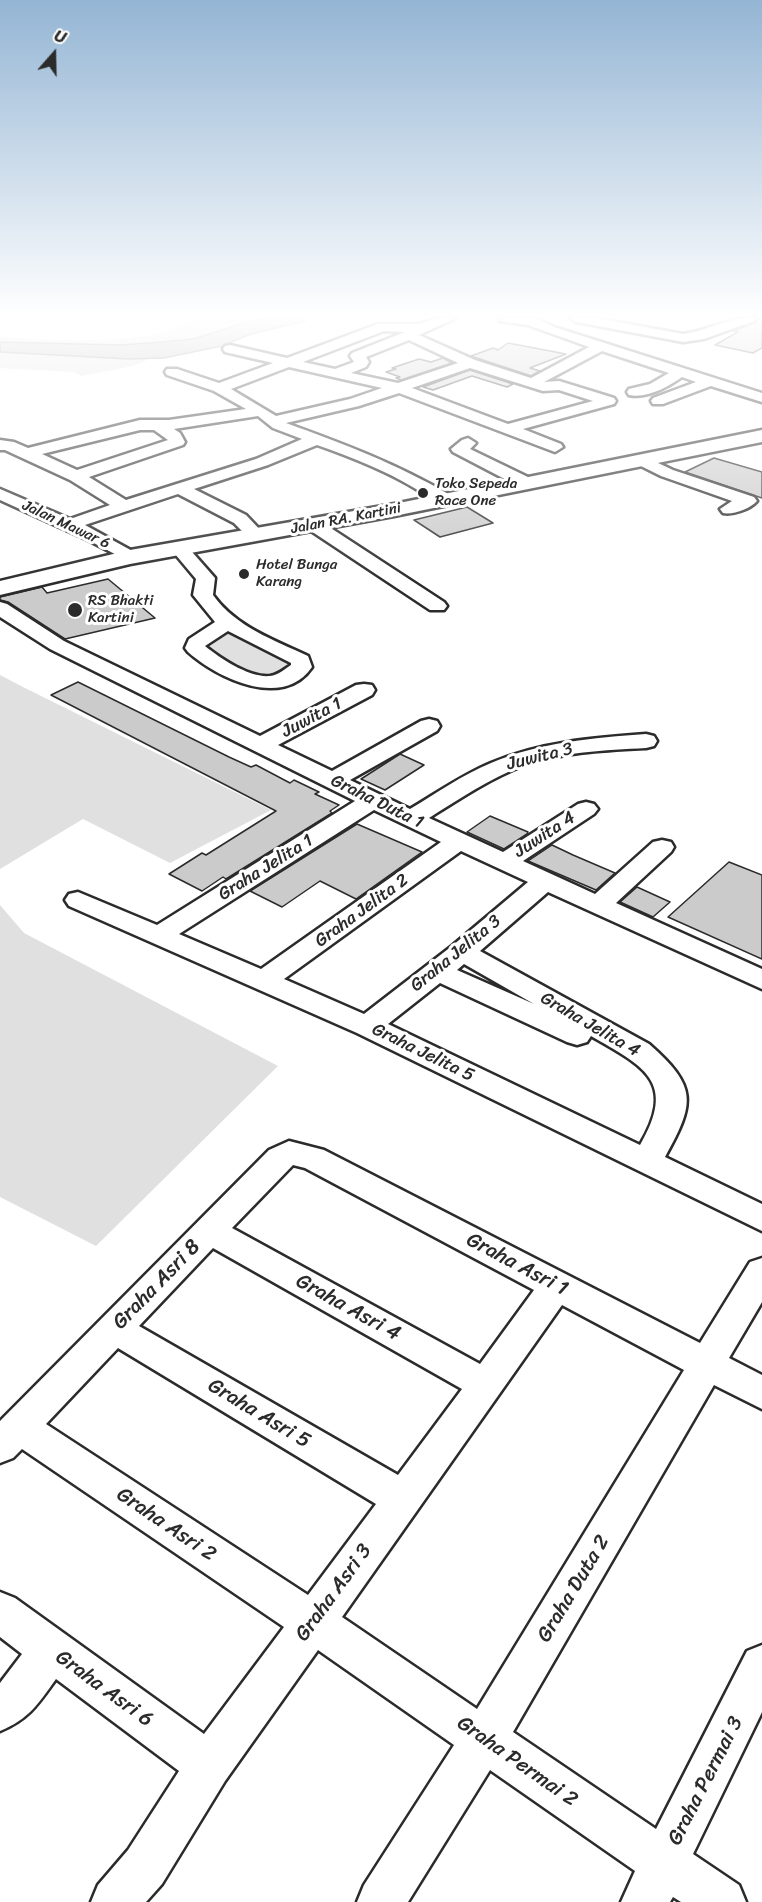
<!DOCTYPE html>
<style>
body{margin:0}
#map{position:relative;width:762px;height:1902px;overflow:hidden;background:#fff;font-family:Sriracha,sans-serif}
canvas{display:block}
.north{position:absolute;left:24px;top:24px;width:60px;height:60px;-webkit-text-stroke:4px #fff;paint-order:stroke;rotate:20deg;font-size:16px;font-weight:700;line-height:24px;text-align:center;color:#2b2b2b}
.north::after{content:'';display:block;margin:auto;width:21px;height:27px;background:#2b2b2b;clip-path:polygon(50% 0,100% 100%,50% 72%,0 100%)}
</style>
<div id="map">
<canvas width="762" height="1902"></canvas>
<div class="north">U</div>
</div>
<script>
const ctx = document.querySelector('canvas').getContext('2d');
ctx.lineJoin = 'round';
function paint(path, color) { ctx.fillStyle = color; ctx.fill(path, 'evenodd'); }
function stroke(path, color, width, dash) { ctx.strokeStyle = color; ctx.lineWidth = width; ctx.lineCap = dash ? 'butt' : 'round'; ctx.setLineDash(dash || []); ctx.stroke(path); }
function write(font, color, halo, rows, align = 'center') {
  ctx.font = font + ' Sriracha,sans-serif'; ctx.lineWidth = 6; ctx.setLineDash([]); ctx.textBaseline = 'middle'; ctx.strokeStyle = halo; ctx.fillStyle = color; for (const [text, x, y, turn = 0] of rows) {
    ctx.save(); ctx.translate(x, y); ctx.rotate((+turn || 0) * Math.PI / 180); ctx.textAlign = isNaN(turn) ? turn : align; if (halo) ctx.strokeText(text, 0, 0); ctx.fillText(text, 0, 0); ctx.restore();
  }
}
const green = new Path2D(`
 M194 318H261L193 339 163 342 120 345 0 342V337C47 340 158 348 194 318Z
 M0 352 147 359C139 368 96 372 82 376L73 372 0 368Z
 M227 623 301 660 280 680 250 678 196 643Z
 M0 675 23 687 271 810 170 863 83 819 0 869Z
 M0 905 24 933 278 1066 96 1246 0 1197Z`);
const water = new Path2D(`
 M261 318H307L305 321 251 334 222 346 164 358 129 359 0 352V342L120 345 163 342 193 339Z`);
const building = new Path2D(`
 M758 319H762V348L753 353 715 345 738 332 733 331 755 323Z
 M508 343 566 354 530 368 540 371 531 376 471 356 493 348 498 350Z
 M443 358 452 363 401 380 396 378 400 377 386 372 396 369 392 368 419 359 431 362Z
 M470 370 513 384 507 387 472 376 433 390 423 387Z
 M714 458 762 472V498L685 472Z
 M467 507 493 523 440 537 414 520Z
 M108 579 155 618 65 639 8 602 0 600V597L42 587 47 593Z
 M78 682 229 757 251 767 256 765 290 783 294 780 319 792 315 794 339 805 330 811 332 813 226 879 223 877 202 891 169 874 202 853 206 855 276 811 51 695Z
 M400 754 424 765 385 790 361 779Z
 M490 816 528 832 527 834 504 849 467 832Z
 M357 824 422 852 356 899 320 881 282 907 250 891Z
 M552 845 573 855 615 873 596 890 528 861Z
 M729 862 762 875V959L668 917Z
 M637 887 670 902 653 917 620 902Z`);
const minor = new Path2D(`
 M437 318H456L419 335 475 360 531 378 589 347 528 325 500 321 499 318H536L554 327 762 393V402L711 386 663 404H653L651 401 653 398 696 382 682 377C668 387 646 399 629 395L627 392 629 389 650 384 669 373 602 351 544 382 559 381 614 398 616 401 614 404 523 429 561 444 563 447 555 452 399 393 359 406 286 423C344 444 397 464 450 495L453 499 450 503C437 506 427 496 416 489 385 470 351 457 317 445L268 465 194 489 246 515 265 535 262 539H250L234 523 178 494 85 525 136 553 139 557 136 561 130 562 88 540 0 500V489L70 519 110 505 70 480 5 450H0V440L14 442 28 448 140 420H169L246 409 214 391 167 375 165 372 167 369H177L219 383 273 363 225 352 223 349 225 346 230 345 287 358 378 324H419ZM384 331 405 332 352 353 350 356 354 362 335 369 303 362ZM409 340 458 363 398 383 351 373 366 367 369 362 366 357ZM289 367 382 388 350 399 276 416 231 389ZM470 368 543 391 559 390 593 401 508 424 412 388ZM258 416 273 428 302 439 256 459 126 500 89 477 183 445 185 442 180 433 174 429ZM140 430H154L168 440 77 470 42 454Z
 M570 318H596L683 334C708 331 730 316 756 318L754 321 704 339 683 342 577 322Z
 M468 438 476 443 470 449 532 479 534 483 532 487H520L453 452 451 449 462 440Z
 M641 455 673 470 754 497 757 501C750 509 733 515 723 513L720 509 732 501 661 476 635 463 633 460 635 457Z
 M314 520 320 521 444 602 447 606 444 610H430L308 529 305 525 308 521Z
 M179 543 185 544 215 578 213 595C236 627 274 640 308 656L312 667C283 710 217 678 188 652L185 648 189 639 215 622 193 595 196 579 170 548 173 544ZM228 631 291 663V665C285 669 278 675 270 676 250 678 221 659 205 646Z
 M0 602 7 604 64 641 260 736 356 685 364 684 372 685 375 690 372 695 278 745 332 771 421 721 429 719 437 721 440 726 437 731 350 780 410 809C437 793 462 775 491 763 540 742 593 738 646 734L654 736 657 741 654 746 646 748C605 750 561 752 522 766 489 779 459 799 429 818L503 852 578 804 586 802 594 804 598 809 594 814 523 861 595 894 653 842 662 840 671 842 674 847 671 852 616 903 762 969V989L548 892 480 951 649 1044C698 1087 695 1103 665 1157L762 1204V1231L357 1033 69 906 65 900 69 894 78 892 157 925 355 801 50 649 0 617ZM374 810 441 842 261 969 179 934ZM461 851 528 882 452 946 364 1014 284 979ZM464 964 534 1004 457 970ZM440 983 567 1042 577 1045 587 1042 591 1036C643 1066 678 1081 640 1145L388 1024Z
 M289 1141 324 1150 700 1343 750 1262 762 1258V1302L729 1358 762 1375V1409L714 1385 513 1732 656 1829 747 1651 762 1645V1712L693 1854 739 1885 746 1902H681L673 1897 670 1902H621L635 1871 490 1770 408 1902H357L364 1885 454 1745 318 1650 225 1781 162 1884 146 1902H91L98 1885 128 1850 179 1771 56 1679C38 1704 29 1719 0 1731V1683L22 1654 0 1637V1592L15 1598 204 1734 284 1627 22 1449 13 1458 0 1463V1421L269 1150ZM293 1165 305 1168 534 1290 480 1364 232 1228ZM213 1248 462 1389 398 1475 139 1326ZM562 1305 684 1370 477 1709 342 1617ZM118 1348 376 1504 308 1595 46 1424Z`);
const major = new Path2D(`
 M762 430V442L394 516 130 564 0 595V581L130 550 394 504Z`);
const markers = [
 [423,493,6,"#2b2b2b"],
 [244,574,6,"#2b2b2b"],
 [75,610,8,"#2b2b2b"]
];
const farPoinames = [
 ["Toko Sepeda",435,484],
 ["Race One",435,501],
 ["Hotel Bunga",256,565],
 ["Karang",256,582],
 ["RS Bhakti",88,601],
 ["Kartini",88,618]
];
const farStreetnames = [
 ["Jalan RA. Kartini",346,519,-11],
 ["Jalan Mawar 6",66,525,25]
];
const streetNames = [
 ["Juwita 1",312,718,-28],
 ["Juwita 3",540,757,-14],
 ["Graha Duta 1",377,802,26],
 ["Juwita 4",545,835,-33],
 ["Graha Jelita 1",266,868,-32],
 ["Graha Jelita 2",362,911,-36],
 ["Graha Jelita 3",456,954,-39],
 ["Graha Jelita 4",590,1025,30],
 ["Graha Jelita 5",423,1053,26]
];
const nearStreetnames = [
 ["Graha Asri 1",517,1265,28],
 ["Graha Asri 8",157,1285,-46],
 ["Graha Asri 4",348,1308,29],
 ["Graha Asri 5",259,1414,31],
 ["Graha Asri 2",166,1525,34],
 ["Graha Duta 2",574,1589,-59],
 ["Graha Asri 3",334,1593,-54],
 ["Graha Asri 6",104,1689,36],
 ["Graha Permai 2",517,1762,35],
 ["Graha Permai 3",706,1781,-63]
];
paint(green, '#e0e0e0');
paint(water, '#b6b6b6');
stroke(water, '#7e7e7e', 1.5);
paint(building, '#cbcbcb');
stroke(building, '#2b2b2b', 1.5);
stroke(minor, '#2b2b2b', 5);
stroke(major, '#2b2b2b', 5);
paint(minor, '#fff');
paint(major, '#fff');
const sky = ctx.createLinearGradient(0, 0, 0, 584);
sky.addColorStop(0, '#94b5d4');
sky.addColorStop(0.54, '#fff');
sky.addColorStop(1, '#ffffff00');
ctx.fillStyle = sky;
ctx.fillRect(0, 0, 762, 584);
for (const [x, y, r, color] of markers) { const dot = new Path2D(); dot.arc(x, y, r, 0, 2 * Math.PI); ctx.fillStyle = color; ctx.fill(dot); stroke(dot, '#fff', 2); }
write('15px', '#2b2b2b', '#fff', farPoinames, 'left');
write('15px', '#2b2b2b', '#fff', farStreetnames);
write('18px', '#2b2b2b', '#fff', streetNames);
write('21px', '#2b2b2b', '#fff', nearStreetnames);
</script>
